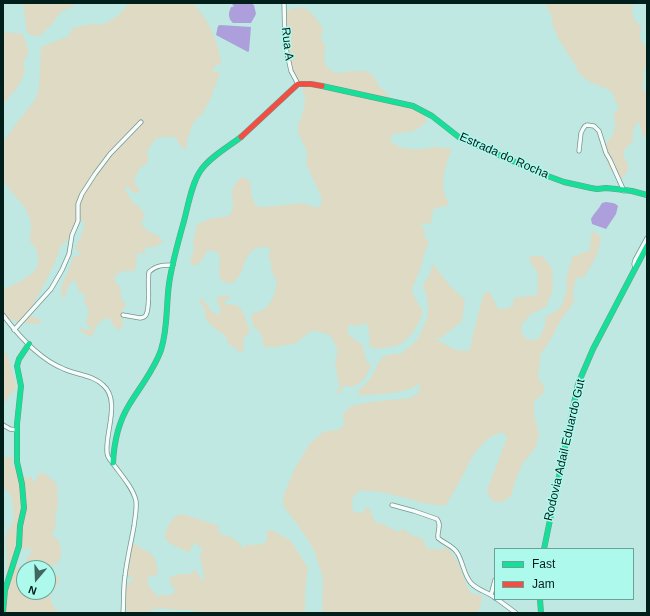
<!DOCTYPE html>
<style>
body{margin:0}
#map{position:relative;width:650px;height:616px;overflow:hidden;background:#bee8e1;font-family:Arial,sans-serif}
canvas{display:block}
.frame{position:absolute;inset:0;border:4px solid #001f1a;pointer-events:none}
.legend{position:absolute;left:494px;top:548px;width:140px;height:52px;box-sizing:border-box;background:#adfaed;border:1px solid #68a299;margin:0;padding:5px 7px;list-style:none;font-size:12px;color:#001f1a}
.legend li{display:flex;align-items:center;gap:8px;height:20px}
.legend b{width:20px;border:1px solid #68a299}
.north{position:absolute;left:16px;top:560px;width:40px;height:40px;box-sizing:border-box;background:#adfaed;border:1px solid #68a299;border-radius:50%;rotate:199deg;font-size:11px;font-weight:700;line-height:16px;text-align:center;color:#001f1a}
.north::after{content:'';display:block;margin:auto;width:14px;height:18px;background:#426560;clip-path:polygon(50% 0,100% 100%,50% 72%,0 100%)}
</style>
<div id="map">
<canvas width="650" height="616"></canvas>
<div class="frame"></div>
<ul class="legend">
<li><b style="height:5px;background:#16e098"></b>Fast</li>
<li><b style="height:5px;background:#f24e42"></b>Jam</li>
</ul>
<div class="north">N</div>
</div>
<script>
const ctx = document.querySelector('canvas').getContext('2d');
ctx.lineJoin = 'round';
function paint(path, color) { ctx.fillStyle = color; ctx.fill(path, 'evenodd'); }
function stroke(path, color, width, dash) { ctx.strokeStyle = color; ctx.lineWidth = width; ctx.lineCap = dash ? 'butt' : 'round'; ctx.setLineDash(dash || []); ctx.stroke(path); }
function write(font, color, halo, rows, align = 'center') {
  ctx.font = font + ' Arial,sans-serif'; ctx.lineWidth = 3; ctx.setLineDash([]); ctx.textBaseline = 'middle'; ctx.strokeStyle = halo; ctx.fillStyle = color; for (const [text, x, y, turn = 0] of rows) {
    ctx.save(); ctx.translate(x, y); ctx.rotate((+turn || 0) * Math.PI / 180); ctx.textAlign = isNaN(turn) ? turn : align; if (halo) ctx.strokeText(text, 0, 0); ctx.fillText(text, 0, 0); ctx.restore();
  }
}
const green = new Path2D(`
 M23 3H78L60 13 52 24 41 35 32 36 27 32Z
 M129 3H192C207 16 220 45 221 64L217 65 214 67 213 71 214 72H220V73L210 100 202 114 193 123 187 141 186 151 179 144 177 139 175 137H163L155 139 147 152 149 159 147 164 141 167 134 179 137 187 140 191V192L139 193 132 192 128 187H125V189L131 200 138 206 145 214V216L142 217 143 220 141 224 149 232 159 236 163 242 154 247H150L144 248V249L146 255 140 252 138 253 137 256 135 272C128 269 120 271 115 276V281L121 289V299L126 304C125 306 124 308 123 310 121 317 126 322 120 330 115 329 112 323 110 319L105 318C95 324 97 329 91 337H89L81 331 79 329 80 328 89 330 92 329 86 323 89 311 84 301 85 296V294L79 292 76 282 74 280 69 285 64 299 63 298C58 287 66 278 70 267 71 265 71 261 72 258L75 256H80L79 253 75 247 80 239 85 223 81 221 80 213C75 225 73 239 61 245 56 261 49 275 41 290 37 297 33 305 28 312L29 315 41 320 40 324H38C27 323 6 324 3 309 2 303 3 296 3 290L21 281 33 273 38 265V255L36 249 30 241 31 226 30 219 25 208 6 185 3 178V142L16 124 35 100 39 88 41 47 69 36 73 28C83 26 92 22 102 25L118 16Z
 M545 3H634C630 13 632 20 641 26 641 30 639 34 640 38 641 42 644 43 645 46 647 51 649 59 647 65 646 67 644 68 644 70 643 72 644 74 644 77 643 84 640 89 647 93V133L643 138 642 137V132L639 122 638 121 633 130V141C630 144 626 147 624 151 621 163 636 161 622 179L621 178 616 172 612 171 609 168 606 158 605 145 612 136 615 128V122L613 115 618 109 619 106 614 100V97L612 92 608 89 590 82 582 76 578 72 576 66 559 40 552 24V17Z
 M304 7C312 12 317 20 323 28L321 39C328 48 324 50 324 60 325 68 334 74 342 73 345 73 348 71 351 71 357 71 361 72 367 71L372 75 376 79 378 85 394 101 397 107H415L416 111 421 112 427 121C422 126 415 132 408 132 402 133 398 132 392 135L390 140C396 149 412 150 423 149 427 149 431 147 436 147 441 147 447 148 452 149 446 163 441 178 444 193 445 197 448 200 449 205L447 206H444L432 210 431 211 434 212 431 217 432 222 429 224 423 223 421 225 425 230C424 236 424 238 429 241L427 246 423 257V262L412 289 413 295 423 312C421 316 420 321 418 324 415 331 404 344 396 346 393 347 390 347 387 347 379 349 376 350 369 345L370 338 367 323 358 326 350 325 348 327V334L363 346 364 349 363 353 366 356 367 364 371 363C369 375 357 392 344 385L342 390 339 394 337 393V391L340 388 335 363 338 351 331 336 324 333 317 331H312L307 334 299 341 294 344 283 345 277 347H264L262 337 259 331 253 326 251 315C254 312 259 312 263 310 271 305 278 290 276 280 275 277 273 274 272 271 269 265 274 264 268 257L270 252 269 247C265 247 259 247 256 248 241 256 246 277 230 284L224 282 220 279 219 268 220 256 216 252 211 250 206 252C203 259 201 263 194 266L190 261 194 250 193 242 197 225 202 222 213 218 224 217 230 215 232 210 233 206 232 193 233 187 241 177 247 179 250 183 251 189V194L255 205 261 207H266L302 203 318 208 321 203 322 198 307 166C306 160 308 155 306 150 304 142 297 135 298 126 299 123 301 119 301 117 305 106 307 100 302 89L306 86C302 84 298 82 296 79 286 67 285 30 285 14 292 6 295 9 304 7Z
 M3 32 23 34 28 49V55L24 60V67L25 72 19 85 3 105Z
 M594 231 601 237C599 255 593 263 583 278H576L573 292 574 302C570 308 565 314 561 320 554 332 549 344 540 355V362L538 378 544 386 543 394 534 401V414L539 434 536 447 523 463 515 481 511 496 501 503 491 500 487 490 507 438 502 432 488 438 473 455 460 481 446 505C431 506 417 501 403 497 389 494 374 490 359 491L352 498 353 512 359 513 364 512 365 507 369 508 375 522 383 524 398 532 402 530 403 528C406 531 409 534 412 535 421 539 424 536 426 548L441 550 446 547C461 561 462 577 471 594H478L482 596 480 608 476 613H322L323 578 314 550 298 525 284 507 283 497 295 468 310 443 325 431 338 430 344 425 343 415 346 410 352 406 370 402 411 398 419 392 420 383C417 385 413 388 409 389 397 394 373 395 360 395L357 392C362 387 368 382 372 376 381 359 380 353 401 354L418 339 427 319 428 308 427 298 423 285 429 276 433 264 450 286 465 300 462 321 441 338H434L456 350 469 351 483 295 489 291 499 310 513 306 514 298 537 295 538 274 531 263 529 256H542L552 268 553 289 546 307 531 314 522 324 521 332 527 340 539 339 545 325 546 316 555 312 562 305 567 288 566 279 572 257 590 250 591 235Z
 M229 294V297L224 304C228 305 231 304 235 305 244 307 246 323 250 331 248 335 242 338 243 343 243 345 244 347 244 349L243 351 240 352 229 344 225 335 218 331 209 323 205 317C208 310 200 306 199 299V298C208 302 209 311 217 315L220 312 221 310C218 304 215 301 220 295L224 297Z
 M3 349 8 356 16 386 15 390 9 396 6 403 3 396Z
 M3 455 7 458 13 457 12 465C18 469 21 475 28 479L32 476V481L33 482 35 481 38 475 43 472 57 484 58 506 55 517 56 527 51 535C53 536 55 537 57 538 60 543 63 556 59 561 56 565 52 564 49 569V572L58 577 60 580C58 585 55 587 52 592 47 600 54 606 59 613H4L7 562C8 553 4 545 6 536 7 531 11 527 13 522 15 516 13 500 10 494 8 491 5 489 3 487ZM22 548 27 550 28 548H31L32 550 27 559V565L26 568H48V592H24V577H23L21 573 23 565 17 568 15 566 17 563 14 558 18 550Z
 M183 514 219 526C216 538 227 533 234 539 238 541 241 546 244 549L245 548 246 544C253 546 258 545 265 543L267 538V532L269 530H272L291 541 308 568C305 583 305 598 305 613H193L194 612 193 610C189 610 184 610 180 610 169 610 156 605 147 613H127L125 598 126 592 125 586C129 583 133 582 133 576L128 578V574L130 546 134 544 139 546 143 550C155 552 157 563 158 574L149 577 147 581 151 589 159 597H160L161 594C165 597 169 595 174 593L175 588 171 585 169 579C175 573 182 574 191 574L193 570C198 572 200 576 202 581L204 578 200 555V553L203 550 202 547H198L196 543H194L192 547 188 553C177 544 156 545 169 525 172 518 177 515 183 514Z`);
const water = new Path2D(`
 M234 3H250L254 5 256 14 251 23H233C228 18 228 14 231 7H233L234 6 232 5Z
 M220 25 251 27 249 51 248 52 216 35 218 26Z
 M606 202C611 203 614 202 618 206L616 214 606 229 592 224 591 219C594 213 599 209 602 203Z`);
const street = new Path2D(`
 M284 3 285 44 291 71 298 84
 M579 151 581 133 583 129 585 126 587 125 594 126 599 131 606 153 610 160 624 191
 M635 268 634 264 635 260 647 238
 M3 315C18 335 41 360 64 369 77 375 93 375 103 385 121 400 105 433 107 452 107 458 111 460 114 465 122 476 133 488 136 501 137 509 135 517 134 526 131 543 127 559 125 576 123 589 124 601 123 613
 M123 315 140 318C144 317 144 318 146 315 151 305 147 284 149 272 156 265 164 265 173 265
 M14 330 51 289 62 270 69 254 72 235 78 221V204L82 194 95 174 110 154 141 122
 M3 425 10 429 17 430
 M392 505 414 511 437 519C442 525 437 531 438 538 445 544 454 546 458 554 463 563 464 575 471 583 477 590 488 592 495 598
 M491 595 495 580
 M497 599 516 613`);
const fast = new Path2D(`
 M322 86 413 106 432 116 460 138 545 175 564 182 591 188 597 189 606 188 616 189 632 191 647 195
 M113 463C114 442 118 423 129 405 140 387 154 370 161 350 168 328 166 306 169 284 172 263 178 242 184 221 188 206 192 182 201 170 210 157 228 147 241 137
 M544 549 578 384 593 349 647 246
 M540 599 541 613
 M3 612 5 590 19 546 20 526 24 508 22 484 17 462V424L21 386 17 366 19 359 29 344`);
const jam = new Path2D(`
 M241 137 298 84H311L322 86`);
const streetNames = [
 ["Rua A",287,44,83],
 ["Estrada do Rocha",504,156,24],
 ["Rodovia Adail Eduardo Gut",565,450,-77]
];
paint(green, '#dedac3');
paint(water, '#ac9fdb');
stroke(street, '#749691', 5);
stroke(fast, '#749691', 6);
stroke(jam, '#749691', 6);
stroke(street, '#f5fcfa', 3.5);
stroke(fast, '#16e098', 5);
stroke(jam, '#f24e42', 5);
write('12px', '#001f1a', '#adfaed', streetNames);
</script>
